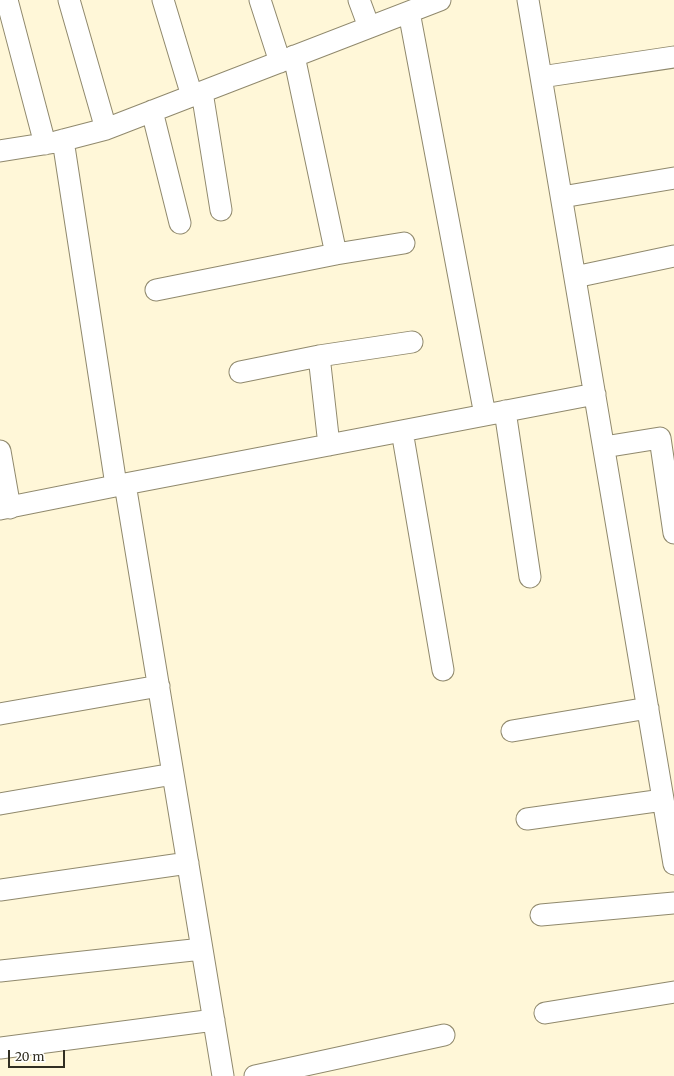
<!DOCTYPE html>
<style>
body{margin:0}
#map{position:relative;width:674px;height:1076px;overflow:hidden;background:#fff7d8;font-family:Merriweather,serif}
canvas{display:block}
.scale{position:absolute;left:8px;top:1050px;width:57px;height:18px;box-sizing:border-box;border:2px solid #312e22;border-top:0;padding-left:5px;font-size:12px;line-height:14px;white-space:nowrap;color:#312e22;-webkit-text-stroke:3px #fff;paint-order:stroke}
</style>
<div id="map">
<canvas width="674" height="1076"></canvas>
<div class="scale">20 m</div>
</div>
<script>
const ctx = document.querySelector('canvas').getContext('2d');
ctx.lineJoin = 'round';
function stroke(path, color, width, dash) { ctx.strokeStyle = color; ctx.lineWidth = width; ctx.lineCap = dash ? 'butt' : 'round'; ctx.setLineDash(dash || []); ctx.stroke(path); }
const street = new Path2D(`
 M7 0 45 144
 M69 0 106 129
 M163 0 192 96
 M260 0 280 62
 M359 0 369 27
 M528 0 674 864
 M409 12 485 415
 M294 56 336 254
 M541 77 674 57
 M202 92 221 210
 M152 111 180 223
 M63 140 116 485
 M0 151 56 142 106 129 440 0
 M562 197 674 178
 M575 277 674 256
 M156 290 336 254 404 243
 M319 356 329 445
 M240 372 319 356 412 342
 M505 411 530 577
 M402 431 443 670
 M604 447 660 438 674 533
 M0 451 10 508
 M125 484 223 1076
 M0 509 125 484 595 394
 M0 714 159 686
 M512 731 648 708
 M0 804 173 774
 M527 819 663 800
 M0 890 188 863
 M541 915 674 903
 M0 971 202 949
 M545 1013 674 992
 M0 1048 214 1020
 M255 1076 444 1035`);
stroke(street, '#90896d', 23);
stroke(street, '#fff', 21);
</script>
